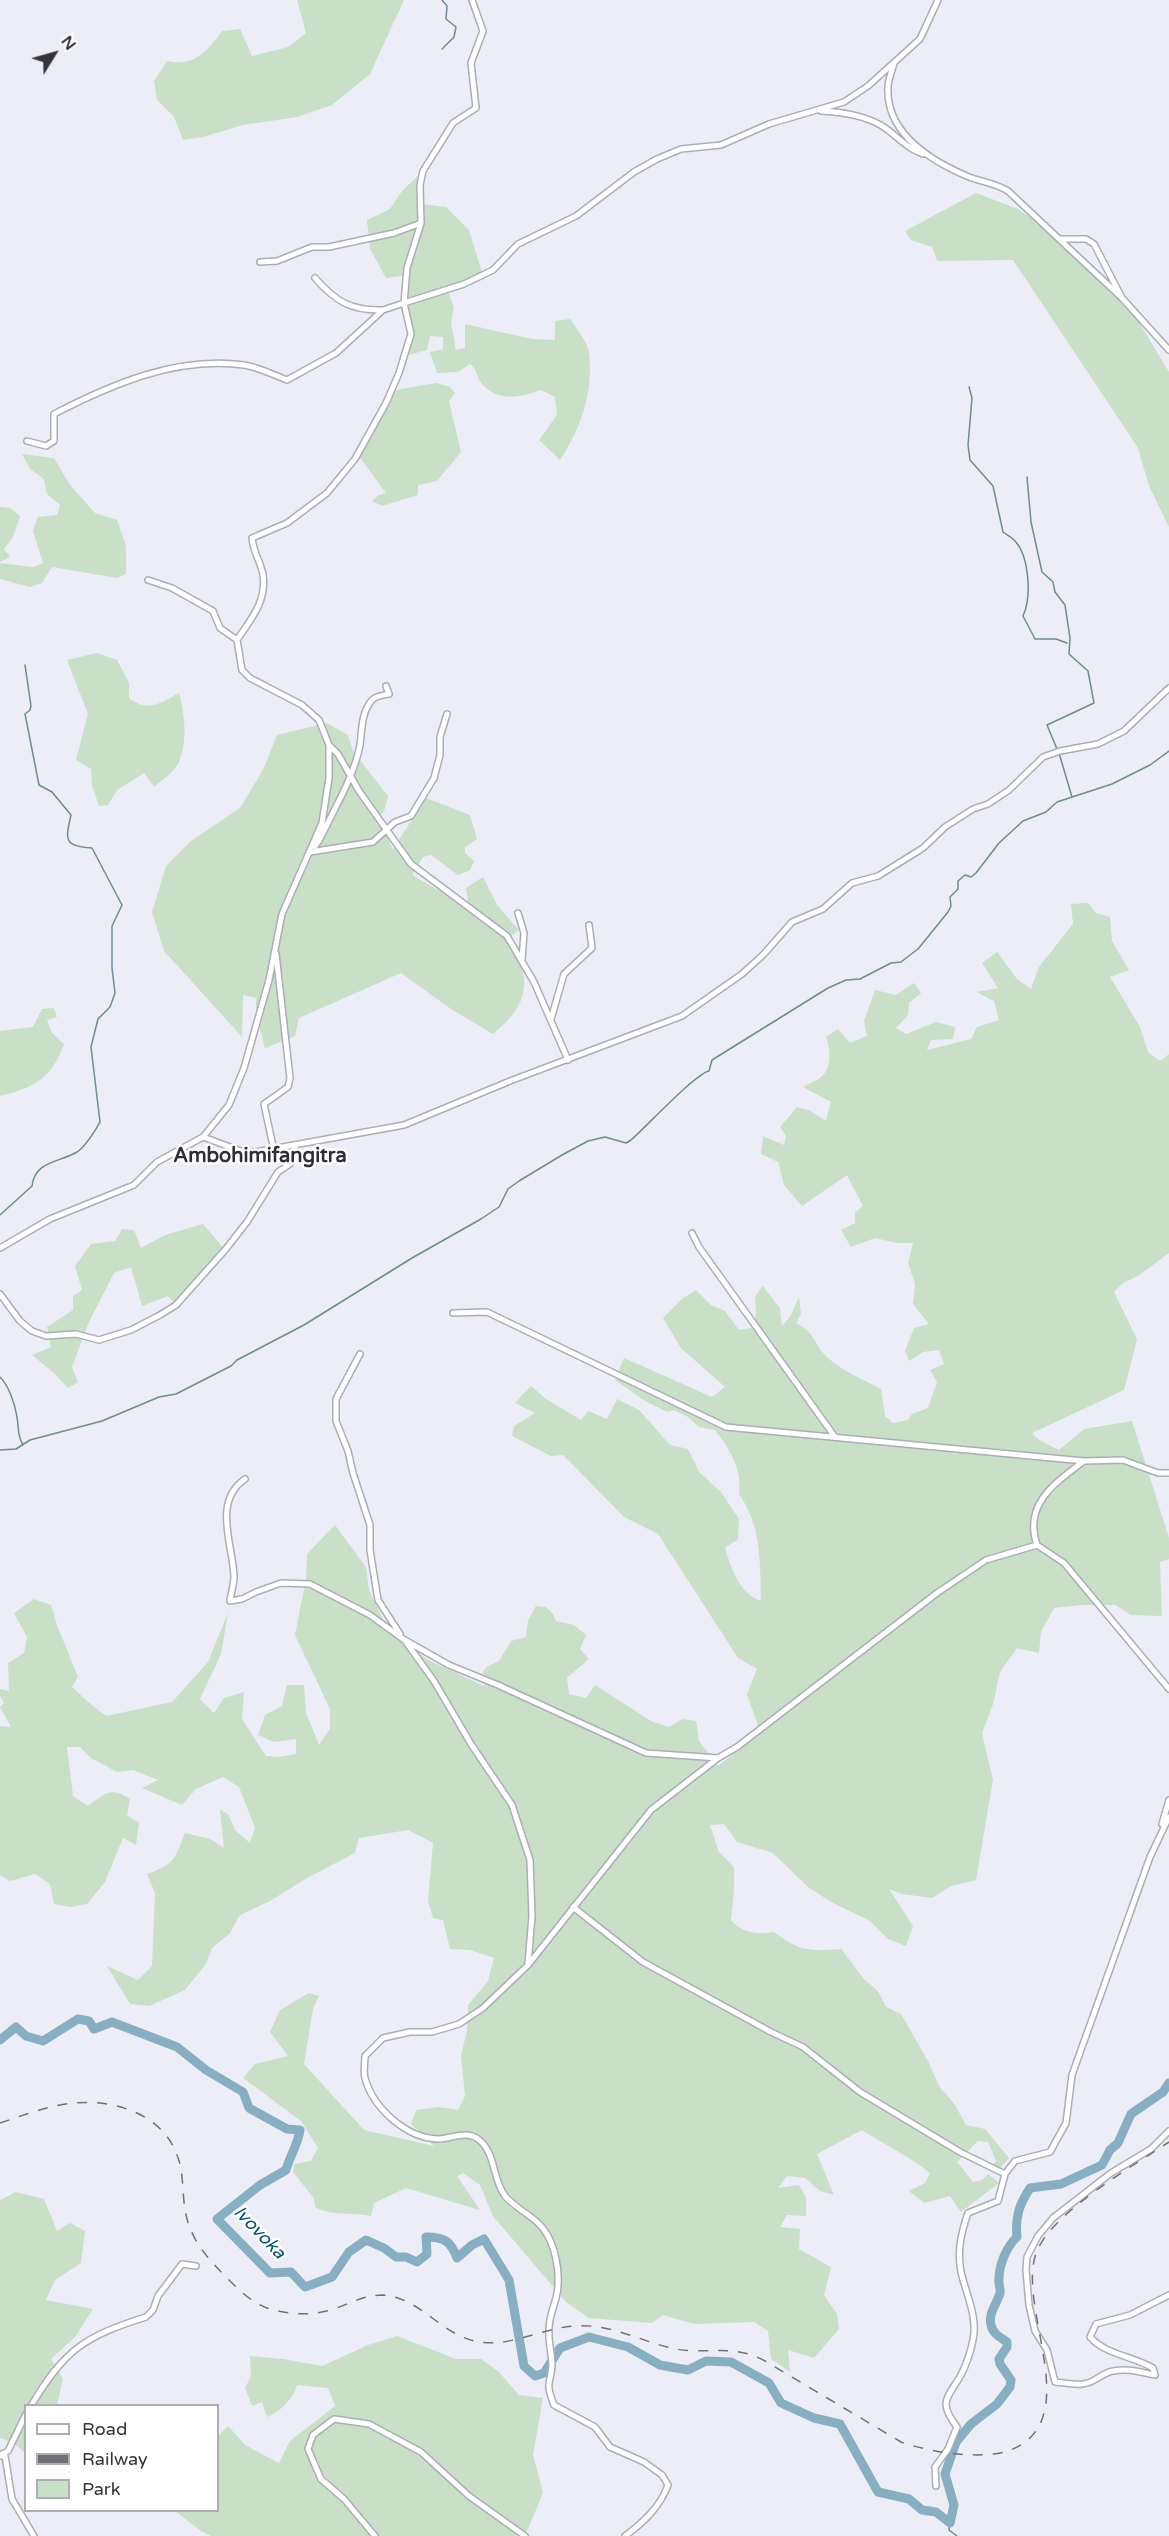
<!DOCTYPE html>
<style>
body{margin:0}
#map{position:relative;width:1169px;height:2536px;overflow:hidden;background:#ecedf6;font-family:"Varela Round",sans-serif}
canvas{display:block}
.legend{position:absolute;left:24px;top:2404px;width:195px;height:108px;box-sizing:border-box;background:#fff;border:2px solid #aeaeb0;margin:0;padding:8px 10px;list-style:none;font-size:18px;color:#353539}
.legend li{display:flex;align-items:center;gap:12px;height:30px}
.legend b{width:30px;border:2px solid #aeaeb0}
.north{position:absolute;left:24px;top:24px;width:60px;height:60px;-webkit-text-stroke:4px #fff;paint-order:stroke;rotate:53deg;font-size:16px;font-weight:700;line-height:24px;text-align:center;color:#353539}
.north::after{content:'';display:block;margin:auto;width:21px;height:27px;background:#353539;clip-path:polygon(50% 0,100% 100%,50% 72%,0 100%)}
</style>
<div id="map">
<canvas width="1169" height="2536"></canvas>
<ul class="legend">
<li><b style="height:8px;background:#fff"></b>Road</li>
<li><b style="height:8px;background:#707076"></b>Railway</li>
<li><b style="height:16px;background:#c9dfc8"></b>Park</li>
</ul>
<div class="north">N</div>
</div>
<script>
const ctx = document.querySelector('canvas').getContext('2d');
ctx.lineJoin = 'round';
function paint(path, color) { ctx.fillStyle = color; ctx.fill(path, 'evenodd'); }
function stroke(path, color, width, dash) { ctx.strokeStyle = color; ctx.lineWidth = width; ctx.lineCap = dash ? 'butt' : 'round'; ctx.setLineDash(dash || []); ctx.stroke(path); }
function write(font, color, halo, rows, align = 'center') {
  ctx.font = font + ' "Varela Round",sans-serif'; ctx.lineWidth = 5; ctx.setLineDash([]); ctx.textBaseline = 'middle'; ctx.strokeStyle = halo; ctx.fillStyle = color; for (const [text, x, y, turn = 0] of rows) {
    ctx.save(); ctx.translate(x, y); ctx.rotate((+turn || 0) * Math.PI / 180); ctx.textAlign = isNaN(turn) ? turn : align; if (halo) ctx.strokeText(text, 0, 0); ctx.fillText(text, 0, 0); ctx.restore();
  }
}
const green = new Path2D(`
 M297 0H404L370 74 332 105 297 117 243 125 203 137 183 140 174 117 157 100 154 81 167 61C195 67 206 52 222 31L240 29 252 56 288 47 306 33Z
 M423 171 421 204 446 207 469 230 483 276 447 289 454 307 451 323 456 350 465 348V324L532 339 555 340V321L570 319C576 328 587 341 589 352 594 390 581 429 560 460L539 440 557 415 555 397 541 390C521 397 499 403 482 384 477 378 478 371 470 364L458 372 437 373 430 352 443 349V337L430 336 427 350 408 355 412 337 405 310 407 275 386 278 370 249 367 220 390 209 402 191Z
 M976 193 1018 209 1037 222 1089 269 1134 314 1169 372V527L1149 486 1138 448 1013 260 937 261 932 247 911 240 905 231Z
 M436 383 450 387 455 393 449 401 461 452 437 481 418 485V495L382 506 372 501 377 496 386 493 359 456 396 390Z
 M22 454 54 458 70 485 95 513 117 520 126 546V574L117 578 52 567 42 583 30 587 0 579V563L33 567 43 563 33 531 38 517 57 515 60 505 47 494 44 479 30 469Z
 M0 507 10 508 20 516 13 537 4 549 10 557 0 562Z
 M97 653 117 660 129 683V698C148 713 161 703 179 693 185 716 188 742 178 764 174 772 161 781 154 787L144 773 117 790 108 805 99 806 92 785 91 769 76 760 88 714 67 660Z
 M327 723 348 735 353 751 388 796 384 811 378 819 393 849 426 798 470 815 477 839 465 847V853L474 861 470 870 458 875 431 855 423 857 412 875 469 908 466 888 483 877 497 905 519 930 511 936C530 981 532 1002 493 1034L451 1009 401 973 299 1018 295 1036 265 1048 256 1013V998L243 995 242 1037 164 951 152 912 166 866 191 841 240 808 263 770 277 735Z
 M1088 903 1096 913 1110 917 1112 941 1129 970 1110 977 1140 1027 1148 1052 1160 1061 1169 1054V1253L1138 1276 1123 1283 1114 1292 1137 1339 1124 1390 1032 1433 1039 1440 1059 1450 1084 1429 1132 1421 1169 1538V1559L1160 1562 1162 1616 1131 1615 1115 1605H1081L1054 1608 1041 1632 1039 1653 1017 1648 1000 1672 993 1704 982 1733 993 1780 976 1880 951 1886 932 1898 902 1894 889 1889 913 1926 906 1946 888 1939 870 1921 833 1903 808 1887 773 1853 737 1842 724 1824 710 1825 719 1852 734 1867V1890L731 1921C744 1933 757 1935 774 1932 801 1952 808 1951 841 1949L864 1979 878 1991 886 2007 901 2014 928 2061 939 2086 955 2105 966 2125 985 2129 1009 2158 1000 2168 993 2165 996 2161 988 2142 978 2141 957 2162 973 2182 982 2180 988 2174 999 2183 961 2212 950 2196 924 2203 909 2191 925 2183 930 2173C909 2156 885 2145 862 2130L817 2154 834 2195 820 2191 805 2178 787 2176 778 2188 799 2185 806 2198V2216L787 2215 780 2227 800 2229 799 2249 831 2267 824 2295 837 2314 839 2329 814 2358 788 2350 790 2372 771 2359 768 2331 754 2322 694 2324 663 2315 652 2323 589 2318 566 2302 493 2216 480 2185 463 2173 457 2176 480 2210 406 2188 374 2203 371 2216C352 2212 333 2216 316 2208L313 2197 293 2172 294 2164 311 2161 318 2148 301 2121 243 2078 255 2064 288 2056 270 2032 280 2010 309 1993 319 1996 313 2009 304 2064 364 2130 434 2146 411 2124 416 2110 439 2107 458 2110 465 2096 461 2055 467 2031 468 2005 488 1981 494 1958 470 1950 450 1949 443 1920 433 1918 428 1901 433 1843 408 1830 359 1838 355 1853 307 1878 270 1901 240 1915 230 1933 212 1948 206 1964 185 1990 149 2006 130 2004 107 1966 138 1980 152 1966 155 1893 147 1874C175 1864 174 1860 185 1833L210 1839 224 1848 220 1810 228 1814 235 1830 250 1843 255 1828 239 1787 223 1777 196 1789 182 1805 142 1788 158 1780 133 1770 117 1772 91 1758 80 1747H67L73 1796 88 1806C105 1794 110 1786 130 1799L127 1815 139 1823 136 1845 123 1838 105 1882 87 1904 70 1907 54 1904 50 1884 35 1874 10 1881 0 1875V1726L11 1727 0 1707 4 1703 0 1696V1689L9 1691 8 1663 24 1653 27 1637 14 1613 34 1599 51 1605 57 1625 78 1677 72 1687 87 1701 106 1716 172 1702 208 1662 228 1613 221 1654 200 1699 214 1713 224 1698 244 1692 242 1719 266 1756 279 1757 296 1754V1739L274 1742 258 1735 265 1715 282 1706 287 1685H304L306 1713 319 1745 330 1729V1709L295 1635 306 1579 307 1554 335 1525 366 1567 369 1590 384 1621 426 1659 484 1686 483 1671 488 1666 499 1661 511 1641 526 1637 528 1620 536 1606 546 1607 553 1614 556 1621 574 1625 586 1635 580 1649 589 1659 567 1678 569 1694 586 1698 595 1685 651 1721 669 1727 683 1719 696 1721 699 1741 718 1766 760 1732 747 1694 757 1669 738 1658 658 1534 624 1517 563 1455 551 1456 512 1436 514 1426 535 1413 515 1403 531 1386 546 1399 581 1420 588 1411 607 1419 617 1399 639 1410 670 1445 688 1449 699 1472 721 1492 739 1519 738 1540 725 1547C730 1566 740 1595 761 1601 760 1563 762 1527 739 1494 742 1468 730 1450 715 1430L699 1427 688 1417 674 1410 667 1412 645 1401 615 1380 624 1358 712 1397 725 1387 681 1348 663 1318 682 1299 696 1290 711 1305 725 1311 739 1330 751 1328 756 1314 755 1296 763 1286 780 1308 782 1326 791 1315 799 1297 801 1314 796 1323C815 1333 812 1340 824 1354 839 1370 862 1379 881 1389L885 1416 893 1423 908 1420 912 1414 928 1408 937 1382 930 1370 944 1364 939 1350 923 1352 909 1361 905 1351 914 1328 929 1324 913 1304 915 1284 908 1263 913 1243H897L875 1238 851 1247 841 1230 855 1223V1212L863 1206 847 1175 802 1206 784 1185 778 1162 761 1154 763 1136 784 1145 786 1136 780 1127 797 1107 809 1110 826 1121 831 1102 803 1087C809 1083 820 1080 824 1074 832 1064 830 1048 826 1037L838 1029 850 1043 867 1036 864 1021 875 990 896 995 914 983 921 993 909 1003 908 1015 896 1028 906 1034 936 1022 955 1027 953 1039 931 1040 927 1050 971 1039 977 1027 999 1020 994 1001 976 992 998 988 982 963 997 952 1017 979 1031 989 1039 967 1073 924 1071 904Z
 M54 1008 57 1017 47 1020 52 1033 64 1044C52 1078 34 1088 0 1096V1031L33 1027 42 1009Z
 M203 1224 225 1250 176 1305 168 1296 142 1306 131 1267 114 1273 89 1322 72 1367 78 1382 68 1388 54 1373 32 1355 51 1347 47 1327 73 1310V1296L82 1290 75 1266 91 1244 115 1241 122 1229 134 1230 141 1248 165 1235Z
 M16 2192 44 2199 57 2231 70 2223 85 2231 81 2263 55 2280 46 2300 93 2309 75 2337 51 2359 63 2379 57 2405 26 2406 25 2453 14 2443 0 2438V2200Z
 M397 2336 456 2359H481L499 2372 519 2395 543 2398 533 2455 543 2493 528 2529 523 2536H211L201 2531 175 2511 218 2510V2436L228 2426 245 2445 279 2463 290 2441 335 2406 328 2388 297 2385C294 2398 279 2413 267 2417L262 2402 252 2406 245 2388 251 2376 250 2356 283 2359 322 2366 368 2345Z`);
const stream = new Path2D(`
 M442 49 454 37 456 27 446 19 447 6 442 0
 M969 387 972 398 968 445 970 460 993 486 1003 532C1007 535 1012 537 1015 541 1029 556 1032 597 1023 616L1035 639H1056L1067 643
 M1027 477 1031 522 1042 572 1053 582 1055 592 1065 605 1070 638 1069 654 1088 671 1094 703 1047 725 1057 749
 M1059 753 1072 797
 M0 1215 32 1186C35 1161 58 1163 77 1152 87 1145 94 1132 100 1122L91 1047 98 1019 110 1007 115 993 112 968V926L122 905 92 848C64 846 65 841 71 815L52 792 39 785 25 714 30 710 31 706 25 665
 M0 1377C9 1386 15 1404 17 1417 19 1428 17 1435 23 1445
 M0 1450 16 1449 30 1440 102 1421 159 1397 176 1394 231 1366 237 1360 304 1325 412 1258 481 1219 499 1207 508 1189 519 1181 562 1155 588 1141 605 1137 626 1143 631 1140C646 1127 695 1074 709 1071L712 1060 828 988 846 980 860 979 891 963 901 962 918 949 948 912 951 906 950 897 958 889V881L965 875 971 877 976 873 999 843 1023 821 1046 812 1057 802 1112 784 1150 765 1169 751
 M950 2523 949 2530 957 2536`);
const river = new Path2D(`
 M0 2040 16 2027 26 2036 43 2041 78 2019 89 2021 94 2029 112 2022 177 2047 206 2070 243 2092 249 2108 287 2129 300 2130C298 2144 290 2156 286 2170L260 2185 217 2219 270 2273 291 2272 305 2287 332 2277 349 2252 366 2240 384 2248 396 2257H406L417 2262 427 2254 426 2237C444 2237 451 2241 457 2258L472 2245 484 2239 509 2280 524 2366 535 2376 544 2373 560 2348 589 2337 628 2347 660 2365 688 2370 706 2361 731 2362 769 2383 781 2403 814 2418 840 2424 878 2492 909 2499 922 2510 936 2512 950 2523 954 2505 945 2474 956 2442 971 2424 997 2404 1010 2387 1011 2380 1000 2364 999 2359 1007 2347V2342C1000 2337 993 2334 991 2325 988 2313 997 2304 1000 2293 1001 2289 998 2284 999 2279 999 2264 1007 2246 1017 2237 1015 2217 1019 2205 1030 2188L1061 2184 1102 2165 1110 2150 1118 2143 1131 2114 1163 2092 1169 2083`);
const street = new Path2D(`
 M938 0 920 39 868 86 844 102 769 124 721 145 681 149 657 159 634 172 576 216 518 244 493 270 464 284 404 303 411 334 399 373 386 403 355 459 327 493 287 523 252 538C253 552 261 562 263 575 267 602 250 620 237 640L242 670 250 678 302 705 319 720 329 745V778L322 823 282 914 269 980 244 1068 229 1105 203 1137 241 1151 255 1152 404 1125 510 1081 682 1016 742 974 763 955 792 922 823 909 852 883 878 876 923 848 945 827 973 809 988 804 1009 790 1043 757 1060 751 1098 744 1124 731 1169 688
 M894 63C892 70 889 78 888 86 885 133 931 161 969 177 982 182 995 183 1008 191L1122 298
 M821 111C843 112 870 116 888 130 902 141 906 147 923 154
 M1061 239H1086L1094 244 1122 298 1169 350
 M260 262 277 261 312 247H329L394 233 421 223
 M315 278C335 301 351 311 383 310
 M27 441 46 446 54 441V414C112 384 177 356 244 365 258 367 274 375 287 380L336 353 383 310 404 303 407 268 421 223 420 185 423 171 453 123 476 108 471 63 483 31 472 0
 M148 580 172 588 213 611 220 628 237 640
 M329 745 338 754 359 791 411 864 507 936 534 982 568 1060
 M315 846 320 839C334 809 354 777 360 745 362 730 361 713 372 700 376 696 383 695 389 694L386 686
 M310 852 373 842 395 822 411 816 434 778 440 755V737L447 714
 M518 913 524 933 522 959
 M551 1019 564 974 592 948 589 925
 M274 1151 264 1104 288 1087 290 1078 276 954
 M692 1233 699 1247 835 1437
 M0 1248 50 1219 134 1185 157 1162 203 1137
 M0 1294 20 1321 32 1331 46 1336 76 1334 99 1340 131 1330 160 1315 176 1305 225 1250 247 1222 278 1172 290 1164 296 1145
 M453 1313 487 1312 726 1427 1084 1461 1123 1460 1158 1473H1169
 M360 1354 336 1399V1421L348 1451 353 1473 370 1525V1550L378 1600 400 1634
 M245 1479C212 1502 233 1544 234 1577 234 1584 231 1593 230 1601L242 1599 256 1592 281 1583 310 1584 370 1615 403 1639 449 1665 498 1685 646 1753 718 1758 737 1747 937 1593 986 1560 1037 1545 1064 1563 1169 1689
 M1037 1545C1023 1504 1055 1483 1084 1461
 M406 1642 434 1681 471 1744 512 1805 530 1860 532 1916 528 1964
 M1162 1824 1169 1800
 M573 1907 643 1962 771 2032 803 2047 860 2092 960 2152 1005 2174
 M1155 2375C1138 2372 1131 2368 1113 2371 1106 2372 1102 2376 1096 2379 1082 2388 1070 2383 1055 2382L1047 2350 1035 2331 1029 2305 1026 2270 1027 2257 1038 2236 1053 2218 1111 2173 1151 2149 1169 2131
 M1155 2375 1153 2368C1133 2356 1106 2355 1090 2337L1096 2324 1130 2315 1169 2295
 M31 2406C64 2350 85 2336 146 2317L153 2310 158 2296 182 2264 196 2266
 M0 2455 8 2451 26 2414
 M0 2456H5L12 2499 34 2536
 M936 2486 935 2467 948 2449 957 2427C937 2401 948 2398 961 2375 966 2365 971 2350 973 2340 978 2317 966 2294 961 2272 957 2251 961 2233 968 2213L998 2201 1005 2174 1015 2161 1050 2152 1066 2123 1072 2075 1150 1857 1169 1817
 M375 2536 344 2499 321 2479 308 2449 313 2435 334 2419 369 2424 421 2452 469 2496 525 2536
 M625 2536C644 2522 660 2507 668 2485L662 2475 644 2462 610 2447 595 2427 554 2405C545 2382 550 2386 552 2366 552 2354 548 2341 549 2329 549 2318 553 2309 556 2298 561 2280 557 2253 548 2236 538 2217 518 2211 505 2196 492 2179 496 2152 478 2139 466 2130 451 2139 438 2139 406 2138 373 2108 365 2078 363 2072 365 2063 365 2056L383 2038 410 2032H432L459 2024 483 2008 528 1965 651 1810 718 1758`);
const rail = new Path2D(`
 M0 2123C24 2115 50 2105 75 2103 115 2099 163 2115 177 2155 184 2172 182 2192 185 2209 189 2238 207 2258 227 2278 239 2290 251 2302 267 2308 289 2315 312 2316 334 2309 351 2303 365 2295 382 2295 421 2297 442 2337 480 2342 511 2347 543 2328 574 2326 611 2323 641 2342 676 2349 710 2355 732 2343 765 2361L901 2442C929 2452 979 2460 1008 2451 1089 2422 1014 2306 1037 2251 1052 2213 1134 2165 1169 2142`);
const waterNames = [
 ["Ivovoka",259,2233,46]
];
const quarterNames = [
 ["Ambohimifangitra",260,1157]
];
paint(green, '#c9dfc8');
stroke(stream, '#6f8a98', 1.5);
stroke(river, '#88afc1', 9);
stroke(street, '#acaeb6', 8);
stroke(street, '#fff', 5);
stroke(rail, '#707076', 1.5, [10, 10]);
write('italic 18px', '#02526c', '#fff', waterNames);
write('bold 20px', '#2e2f36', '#fff', quarterNames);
</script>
